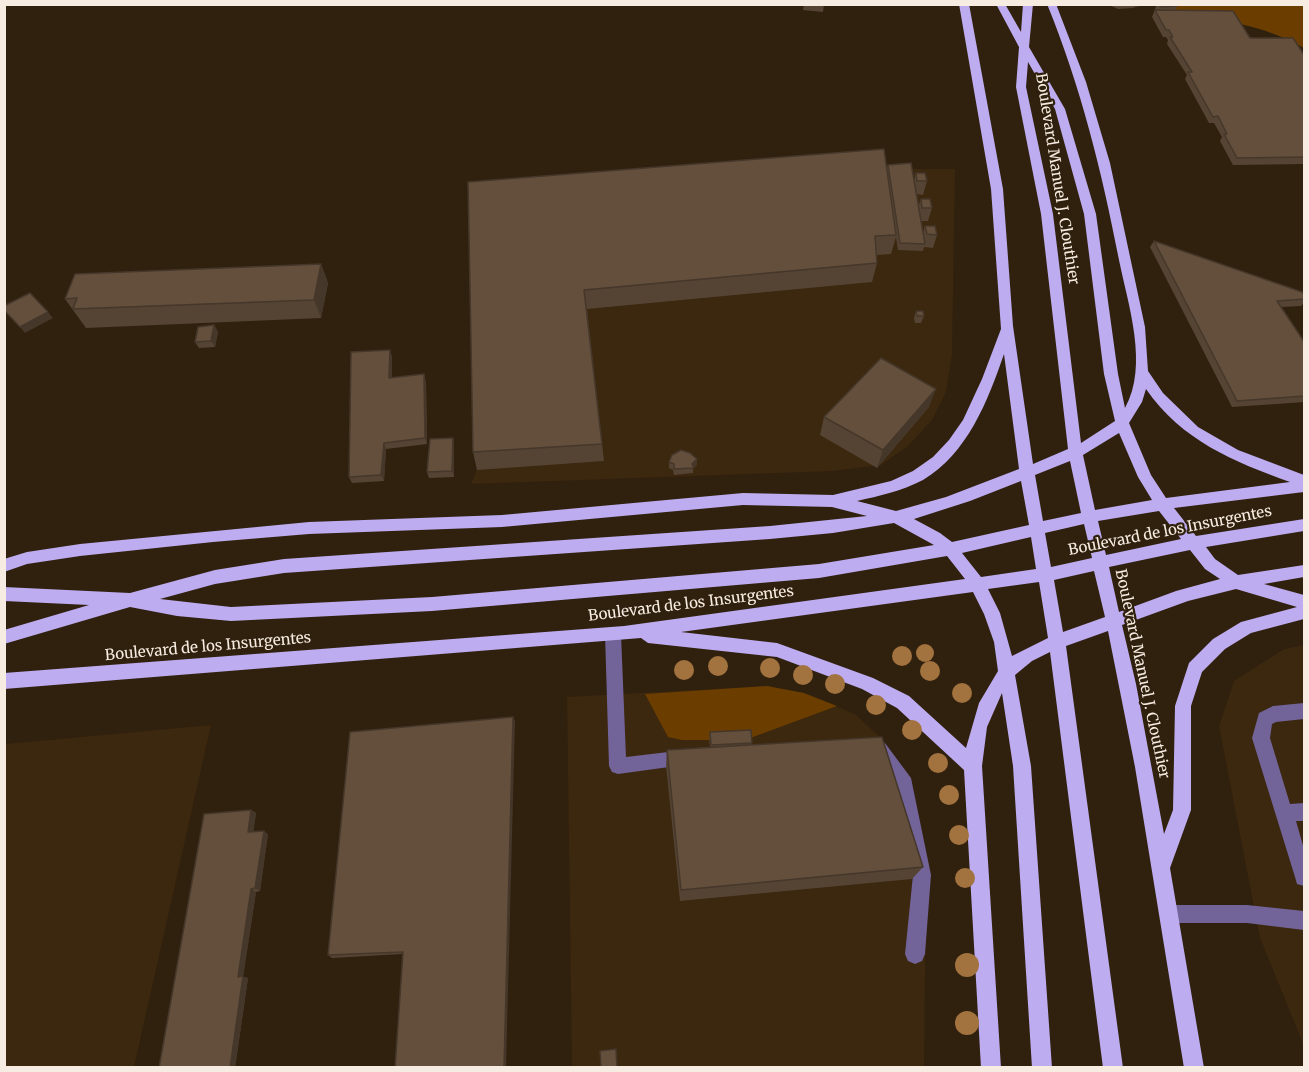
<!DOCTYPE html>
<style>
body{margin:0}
#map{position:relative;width:1309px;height:1072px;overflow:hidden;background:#30200e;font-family:Merriweather,serif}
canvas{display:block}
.frame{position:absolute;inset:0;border:6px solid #f7ece1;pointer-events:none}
</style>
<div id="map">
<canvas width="1309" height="1072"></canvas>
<div class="frame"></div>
</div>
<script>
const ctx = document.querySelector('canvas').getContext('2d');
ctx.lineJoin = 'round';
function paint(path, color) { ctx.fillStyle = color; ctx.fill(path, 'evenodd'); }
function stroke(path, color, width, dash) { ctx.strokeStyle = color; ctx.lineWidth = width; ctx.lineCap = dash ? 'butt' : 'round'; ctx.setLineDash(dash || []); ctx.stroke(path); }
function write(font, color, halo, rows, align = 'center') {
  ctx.font = font + ' Merriweather,serif'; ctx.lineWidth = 4.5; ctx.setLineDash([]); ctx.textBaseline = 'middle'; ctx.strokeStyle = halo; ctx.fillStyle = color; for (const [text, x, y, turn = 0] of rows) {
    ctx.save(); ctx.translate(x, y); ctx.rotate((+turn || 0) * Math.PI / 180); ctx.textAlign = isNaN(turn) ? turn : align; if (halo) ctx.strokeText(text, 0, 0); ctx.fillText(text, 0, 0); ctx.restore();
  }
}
const built = new Path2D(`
 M880 169H955L952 355 946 392 932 420 908 446 881 465 833 471 471 484 477 469 472 202Z
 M1304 645V1046L1260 938 1219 726 1234 681 1284 649Z
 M767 686 804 693 855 714 879 736 898 761 918 823 926 892 924 1067H572L567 697Z
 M211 725 134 1067H5V744Z`);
const green = new Path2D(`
 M1173 5H1304V48C1258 23 1225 20 1173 16Z
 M767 686 804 693 837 706 745 740H682L668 737 645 694Z`);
const lane = new Path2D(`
 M613 627 619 629 621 634 626 757 685 750 691 752 694 758 691 764 618 774 612 772 609 766 605 634 607 629Z
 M1304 703V719L1276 722 1272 724 1270 738 1290 804 1304 803V821H1296L1304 849V886L1297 884 1295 877 1252 738 1259 713 1273 706Z
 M879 741 885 743 911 778 931 875 925 954 922 961 915 964 908 961 905 954 913 875 894 782 870 749 873 743Z
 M1169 905H1247L1304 911V930L1247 923H1169L1162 921 1160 914 1162 907Z`);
const primary = new Path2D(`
 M959 4H969L1003 189 1013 326 1033 464 1068 449 1041 214 1016 87 1019 47 996 4H1005L1021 32 1023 4H1033L1029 47 1065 109 1096 214 1118 374 1125 408C1149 365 1128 305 1119 260 1102 172 1081 87 1047 4H1056L1086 82 1110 163 1145 327 1148 371 1163 393 1198 427 1238 450 1304 475V492L1174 508 1196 536 1304 519V531L1206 547 1215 559 1238 575 1304 565V577L1264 584 1304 595V619L1251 633 1225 649 1202 672 1191 706V810L1170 868 1204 1068H1184L1135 767 1108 631 1066 646 1123 1068H1103L1050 652 1032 661 1015 675 1031 766 1052 1068H1032L1013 766 1002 693 987 727 982 766 1001 1068H981L964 770 897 708 862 689 777 657 648 643 641 638 4 689V673L624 626 965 579 947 556 819 578 432 611 231 621 177 616 130 607 4 644V630L89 605 4 601V587L130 593 215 570 284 559 770 526 867 516 832 507 743 505 502 527 309 534 213 542 80 556 27 564 4 572V559L27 552 80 544 309 522 502 515 743 493 833 495 891 481 913 471 933 457 949 440 963 420 982 379 1001 329 991 189ZM1028 62 1055 109 1084 214 1104 374 1115 421 1081 443 1053 214 1026 87ZM1004 354 1019 469 946 497 896 511 857 501C879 496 902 491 923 480 967 454 988 401 1004 354ZM1146 389C1181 440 1234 462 1290 482L1166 498 1151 475 1129 423 1142 402ZM1119 433 1138 477 1152 500 1095 510 1083 455ZM1070 461 1081 513 1043 521 1035 475ZM1021 481 1029 525 952 542 940 533 914 519 970 501ZM1159 511 1181 539 1106 555 1098 521ZM894 523 934 545 819 564 432 597 231 607 160 599 215 584 284 573 770 539 833 533ZM1084 524 1092 558 1051 567 1045 533ZM1031 537 1036 569 981 577 962 553ZM1190 550 1205 569 1220 579 1176 591 1119 612 1109 567ZM1094 571 1105 617 1063 632 1054 580ZM1039 582 1048 638 1012 656 1000 613 988 589ZM1236 589 1297 607 1241 622 1213 639 1189 663 1175 706 1173 810 1164 834 1136 684 1122 625 1188 601ZM973 592 984 614 994 642 998 671 979 703 966 748 909 696 873 678 777 643 681 632Z`);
const trees = [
 [925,653,9],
 [902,656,10],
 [718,666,10],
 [770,668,10],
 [684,670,10],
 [930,671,10],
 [803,675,10],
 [835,684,10],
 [962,693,10],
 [876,705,10],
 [912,730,10],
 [938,763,10],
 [949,795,10],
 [959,835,10],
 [965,878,10],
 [967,965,12],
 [967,1023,12]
];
const wall = new Path2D(`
 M804 4H824L823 12 803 10Z
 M1107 4H1145L1133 8 1118 9Z
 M1157 4H1175L1177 6 1175 11 1305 56V164L1233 165 1220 141 1222 137 1214 123H1209L1185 79 1187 75 1167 44 1168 40 1166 37H1163L1152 17Z
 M888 165 914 180 916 173 927 181 923 195 917 194 919 205 921 199 932 208 928 221H921L923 232 925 226 937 235 933 248 924 247 923 251 898 250 896 237 891 254 876 255 877 263 872 282 587 309 604 461 477 470 473 452 468 182 887 167Z
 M1154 241 1305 296V301L1301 306 1281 307 1305 343V402L1232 407 1150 247Z
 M321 264 328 283 321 318 86 328 65 299Z
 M916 311 924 316 921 323H915L914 318Z
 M214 325 218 332 215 347 199 348 195 342Z
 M392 356V378L426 381 427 444 386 449 384 481 352 483 349 477Z
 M929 407 877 468 820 435 824 417Z
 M454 444V477L429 478 427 472Z
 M669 462 697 465 693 468V473L674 475 673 470 669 468Z
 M515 721 402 954 332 958 328 955Z
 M710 732 752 743V745L923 867 912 879 680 901 666 765 667 750 710 747 709 737Z
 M251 810 256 813 253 832 268 834 260 891 256 892 243 977 248 978 235 1068Z`);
const shadedWall = new Path2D(`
 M1135 4H1145L1133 8Z
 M321 264 328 283 321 318 314 300Z
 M48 312 53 318 25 333 20 327Z
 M214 325 218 332 215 347 211 341Z
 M390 350 392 356V384L389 378Z
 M424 374 426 381 427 444 425 438Z
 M936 389 929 407 877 468 883 450Z
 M453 438 454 444V477L452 471Z
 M384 443 386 449 384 481 381 475Z
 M697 459V465L693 468 692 464Z
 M513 717 515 721 506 1068H504Z
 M251 810 256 813 253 836 248 832Z
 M264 831 268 834 260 891 255 888Z
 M251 889 256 892 243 977 248 978 235 1068H230L238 977Z`);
const building = new Path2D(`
 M1158 4H1175L1177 6 1161 7Z
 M1155 10 1233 11 1250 38H1293L1305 56V157L1237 158 1224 134H1227L1218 116 1213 117 1188 72H1192L1170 37H1173L1169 30H1166Z
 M884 149 896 235 875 236 877 263 584 290 602 444 473 452 468 182Z
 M911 163 925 244 900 243 888 165Z
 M916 173H925L927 181H917Z
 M921 199H930L932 208H922Z
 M925 226H935L937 235 927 234Z
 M1154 241 1302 292 1305 296V299L1277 301 1305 343V396L1237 401Z
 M321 264 314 300 73 309 77 298 65 299 75 274Z
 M30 293 48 312 20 327 4 310V306Z
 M916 311H923L924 316H917Z
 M214 325 211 341 195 342 198 327Z
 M390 350 389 378 424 374 425 438 384 443 381 475 349 477 351 352Z
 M881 358 936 389 883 450 824 417Z
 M453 438 452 471 427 472 430 439Z
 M681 450 690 453 697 459 692 464 694 468 674 469V464L669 462 672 455Z
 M513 717 504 1068H395L403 952 328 955 350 732Z
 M751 730 752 743 711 745 710 732Z
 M882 737 923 867 681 890 667 750Z
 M251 810 248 832 264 831 255 888 251 889 238 977 243 976 230 1068H159L204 814Z
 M616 1049 617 1068H601L600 1051Z`);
const streetNames = [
 ["Boulevard Manuel J. Clouthier",1057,179,81],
 ["Boulevard de los Insurgentes",1170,531,-11],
 ["Boulevard de los Insurgentes",691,604,-7],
 ["Boulevard de los Insurgentes",208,647,-5],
 ["Boulevard Manuel J. Clouthier",1142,674,78]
];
paint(built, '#3c270f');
paint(green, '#6b3e00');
paint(lane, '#726399');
paint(primary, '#bdacef');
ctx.fillStyle = '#a2723f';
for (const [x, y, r] of trees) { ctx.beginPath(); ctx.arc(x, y, r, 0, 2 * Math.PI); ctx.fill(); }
paint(wall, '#554434');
paint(shadedWall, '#45372a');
paint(building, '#634f3c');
stroke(building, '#45372a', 1.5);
write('15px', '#f7ece1', '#30200e', streetNames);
</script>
